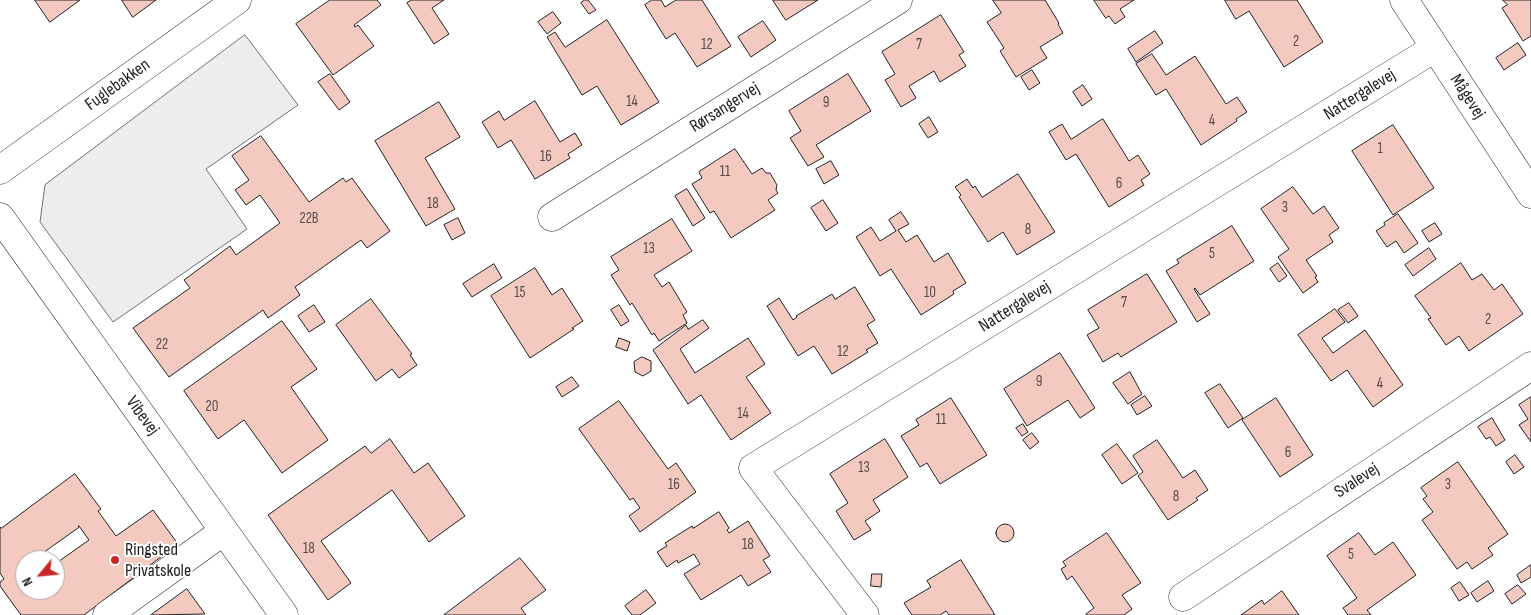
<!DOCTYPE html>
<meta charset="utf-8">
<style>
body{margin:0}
#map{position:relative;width:1531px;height:615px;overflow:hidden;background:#fff;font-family:"Sofia Sans Condensed",sans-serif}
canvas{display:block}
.north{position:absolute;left:15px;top:550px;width:50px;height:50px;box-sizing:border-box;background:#fff;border:1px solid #a7a7a7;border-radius:50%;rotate:242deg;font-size:14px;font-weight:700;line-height:20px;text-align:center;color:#222}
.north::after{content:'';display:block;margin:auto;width:18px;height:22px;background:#c62828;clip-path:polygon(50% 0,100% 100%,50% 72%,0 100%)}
</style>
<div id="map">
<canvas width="1531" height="615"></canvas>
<div class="north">N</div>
</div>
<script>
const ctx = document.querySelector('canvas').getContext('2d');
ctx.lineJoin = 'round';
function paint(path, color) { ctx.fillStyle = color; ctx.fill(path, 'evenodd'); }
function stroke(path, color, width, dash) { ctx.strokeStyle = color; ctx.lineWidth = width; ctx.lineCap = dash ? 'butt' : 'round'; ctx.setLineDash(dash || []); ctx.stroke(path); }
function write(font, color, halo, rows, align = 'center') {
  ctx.font = font + ' "Sofia Sans Condensed",sans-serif'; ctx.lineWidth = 4; ctx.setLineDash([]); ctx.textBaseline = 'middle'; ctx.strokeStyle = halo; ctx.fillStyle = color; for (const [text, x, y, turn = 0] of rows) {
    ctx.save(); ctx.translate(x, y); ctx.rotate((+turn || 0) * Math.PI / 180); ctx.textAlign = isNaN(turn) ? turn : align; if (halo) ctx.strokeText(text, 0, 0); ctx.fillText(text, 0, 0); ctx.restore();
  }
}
const parking = new Path2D(`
 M245 35 298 105 206 169 247 229 113 322 40 222 45 185Z`);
const building = new Path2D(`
 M35 0H80L50 22Z
 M122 0H156L133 17Z
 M330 0H377L381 5 354 25 355 27 358 25 374 46 333 75 296 24Z
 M412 0H444L432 8 449 34 434 44 407 3Z
 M585 0H588L596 10 589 14 581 3Z
 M652 0H661L665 7 676 0H702L731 46 697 67 675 33 666 39 645 5Z
 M773 0H818L786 20Z
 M993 0H1045L1059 23 1058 24 1063 33 1040 47 1047 58 1016 77 1000 51 1004 48 987 22 1001 13Z
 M1094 0H1134L1120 9 1125 17 1115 24 1109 16 1106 18Z
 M1225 0H1297L1323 42 1284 67 1249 11 1236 19Z
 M1503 0H1531V36L1523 41 1502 8 1507 5Z
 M553 12 561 23 547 34 538 22Z
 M941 15 964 52 959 55 966 66 940 82 934 71 909 86 916 98 901 107 885 80 895 74 882 52Z
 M607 20 659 102 621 125 597 86 582 95 547 37 555 32 565 47Z
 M763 21 776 40 751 57 738 37Z
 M1155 31 1163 43 1136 62 1128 49Z
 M1518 43 1526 55 1504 70 1496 58Z
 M1152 54 1166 75 1195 56 1226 104 1237 97 1247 112 1236 119 1237 121 1201 145 1166 89 1156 95 1136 64Z
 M1032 70 1040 83 1029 90 1021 77Z
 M330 74 350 102 339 110 318 82Z
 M848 74 871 111 816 145 824 157 808 166 790 138 801 131 789 111Z
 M1083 85 1092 99 1082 106 1073 92Z
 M535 101 560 142 575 133 582 145 568 154 570 158 535 179 511 140 498 148 482 122 499 111 504 120Z
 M439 102 460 137 425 158 455 209 426 226 375 141Z
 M929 117 938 132 928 138 919 124Z
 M1103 119 1129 161 1138 155 1150 174 1141 180 1144 185 1109 207 1076 154 1066 160 1049 132 1062 124 1071 139Z
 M1393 125 1434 188 1393 215 1352 151Z
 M261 136 309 202 343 178 346 182 352 178 390 231 367 248 361 240 295 287 300 295 268 318 263 310 169 377 133 328 190 288 184 280 230 246 236 255 280 223 260 195 246 205 235 190 249 180 232 156Z
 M735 149 752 174 762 168 766 173H770L777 185 776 190 778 193 768 200 775 210 731 238 714 211 710 213 692 184 702 178 699 172Z
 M831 161 839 175 824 184 816 169Z
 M1018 174 1055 232 1017 255 1003 232 988 242 959 197 961 195 955 187 967 179 973 188 975 186 982 197Z
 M1293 187 1313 214 1324 206 1339 228 1329 235 1333 242 1306 260 1317 276 1315 277 1318 282 1303 293 1278 257 1289 249 1261 209Z
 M687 189 705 218 693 226 675 196Z
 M823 200 838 223 826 231 811 208Z
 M901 212 909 224 898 230 906 242 917 235 934 262 948 253 966 283 953 291 954 294 921 315 891 269 880 276 856 237 871 227 880 241 896 231 889 220Z
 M1398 214 1418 243 1404 253 1396 241 1387 247 1376 231 1385 225 1384 223Z
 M458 218 465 233 452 240 444 225Z
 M672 219 692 251 654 275 662 287 669 282 687 312 683 315 687 323 659 341 654 333 652 335 632 303 630 305 611 275 619 270 611 257Z
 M1435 223 1442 234 1429 242 1422 231Z
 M1232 226 1254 261 1200 295 1195 288 1194 289 1210 314 1197 322 1166 271 1179 263 1177 260Z
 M1429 248 1436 259 1413 276 1405 265Z
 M1278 263 1287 276 1279 282 1270 269Z
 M1461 263 1472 280 1482 274 1494 290 1502 284 1523 314 1469 351 1459 336 1446 345 1428 319 1431 318 1415 296Z
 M494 264 502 278 472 297 463 284Z
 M535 268 552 295 562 288 583 321 572 328 574 329 530 358 491 296Z
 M1147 274 1177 322 1121 357 1118 353 1103 362 1087 335 1099 328 1088 310Z
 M855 287 875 320 867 325 878 343 866 350 868 352 832 374 814 346 798 356 767 306 779 298 793 320 797 317 796 316 832 294 835 299Z
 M371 299 412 354 410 355 417 365 399 378 392 369 376 381 336 325Z
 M1349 303 1358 316 1348 323 1338 310Z
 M314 305 325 322 309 332 298 316Z
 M619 305 629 321 621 326 611 310Z
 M1335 309 1345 322 1322 338 1333 353 1365 330 1403 385 1373 407 1347 370 1331 381 1298 335Z
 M703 320 709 328 680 349 695 373 748 338 765 364 746 377 771 413 731 440 701 395 688 404 653 350 686 325 688 329Z
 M282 321 317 369 291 387 328 440 282 473 244 420 218 439 184 391Z
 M619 338 630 342 627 351 616 347Z
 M1060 353 1095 408 1080 418 1068 400 1027 426 1004 389Z
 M642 357 651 361V371L643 376 635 372 634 362Z
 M1130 372 1142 394 1128 404 1113 383Z
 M572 377 579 386 562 397 556 387Z
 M1220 384 1243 418 1228 428 1205 393Z
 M1145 396 1152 406 1137 415 1131 405Z
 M1531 397V442L1519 425 1528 419 1519 405Z
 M951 398 987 455 940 484 927 463 920 467 901 436 919 425 916 420Z
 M1276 398 1313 455 1280 477 1242 420Z
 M619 401 668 469 676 463 696 492 640 532 629 516 640 508 633 498 630 500 579 429Z
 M1492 418 1505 440 1496 446 1490 437 1486 439 1478 427Z
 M1023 424 1028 432 1022 436 1016 428Z
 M1032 433 1039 442 1030 449 1023 440Z
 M390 439 414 473 428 463 465 516 429 542 392 490 321 541 351 583 328 600 268 515 365 446 371 453Z
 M885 439 908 477 873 500 880 511 865 521 871 530 854 540 836 511 848 503 830 474Z
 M1157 440 1183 478 1195 470 1208 490 1196 498 1198 500 1168 520 1138 476 1143 472 1133 456Z
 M1117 444 1138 473 1122 484 1102 455Z
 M1515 455 1524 467 1514 474 1506 462Z
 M1458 462 1508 534 1488 548 1493 555 1472 569 1467 562 1457 569 1422 520 1433 512 1423 499 1427 496 1421 488Z
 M75 474 101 509 98 511 116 536 153 510 178 544 84 615H21L0 586V582L4 579 0 573V527L1 528ZM79 526 89 540 55 564V590H25V572L21 567 25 564V560H33L78 528Z
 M719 512 729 528 727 530 729 533 748 521 770 556 763 560 771 572 748 586 741 575 701 600 684 574 700 564 694 554 678 563 677 560 667 567 657 552 667 546 665 543 692 526 693 528Z
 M996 533a9 9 0 1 1 18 0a9 9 0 1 1-18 0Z
 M1107 533 1141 583 1122 595 1132 609 1124 615H1086V614L1094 608 1072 576 1067 580 1061 569 1066 566 1063 562Z
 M1359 533 1375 555 1393 542 1416 575 1367 610 1371 615H1348L1343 608 1357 598 1327 556Z
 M520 558 546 590 521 608 526 615H444Z
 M961 560 995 615H949L946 611 940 615H912L904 603 931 587 927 581Z
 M1531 565V577L1521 583 1517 575Z
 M872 574H882L881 587 871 586Z
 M1488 581 1494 591 1477 602 1471 593Z
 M1460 582 1469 595 1459 601 1451 588Z
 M1518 585 1526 594 1512 604 1505 594Z
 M187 589 205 614 151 615Z
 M646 590 656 603 640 615H632L625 606Z
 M1282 591 1299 615H1241L1262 600 1264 604Z`);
const minor = new Path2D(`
 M1404 0 1531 194
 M0 170 237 0
 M0 217 284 615
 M552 217 898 0
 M1183 597 1531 366
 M107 615 224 531
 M865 615 753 468 1435 48`);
const markers = [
 [115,560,5,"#c62828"]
];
const numberNames = [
 ["2",1296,42],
 ["12",707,45],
 ["7",919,45],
 ["14",632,102],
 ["9",826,103],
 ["4",1212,121],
 ["1",1380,149],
 ["16",546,157],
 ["11",725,172],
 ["6",1119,184],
 ["18",433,204],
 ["3",1285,208],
 ["22B",309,219],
 ["8",1028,230],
 ["13",649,249],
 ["5",1212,254],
 ["15",520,293],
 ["10",930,293],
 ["7",1124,303],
 ["2",1488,320],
 ["22",162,345],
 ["12",843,352],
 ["9",1039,382],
 ["4",1380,384],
 ["20",212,407],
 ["14",743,414],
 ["11",941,420],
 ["6",1288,453],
 ["13",864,468],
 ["16",674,485],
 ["3",1448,485],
 ["8",1176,497],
 ["18",748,545],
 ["18",309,549],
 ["5",1351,555]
];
const streetNames = [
 ["Fuglebakken",118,85,-36],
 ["Nattergalevej",1360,95,-32],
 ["Mågevej",1467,97,57],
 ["Rørsangervej",725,108,-32],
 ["Nattergalevej",1015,307,-32],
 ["Vibevej",142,416,54],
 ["Svalevej",1357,481,-33]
];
const poiNames = [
 ["Ringsted",125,550],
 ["Privatskole",125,571]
];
paint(parking, '#ededed');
stroke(parking, '#6f6f6f', 1);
paint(building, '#f3c9c0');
stroke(building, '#222', 1);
stroke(minor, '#222', 29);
stroke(minor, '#fff', 28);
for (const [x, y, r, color] of markers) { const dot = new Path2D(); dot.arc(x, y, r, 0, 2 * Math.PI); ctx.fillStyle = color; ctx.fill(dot); stroke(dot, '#fff', 2); }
write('15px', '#564c4a', null, numberNames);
write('18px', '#222', '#fff', streetNames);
write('18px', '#222', '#fff', poiNames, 'left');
</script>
